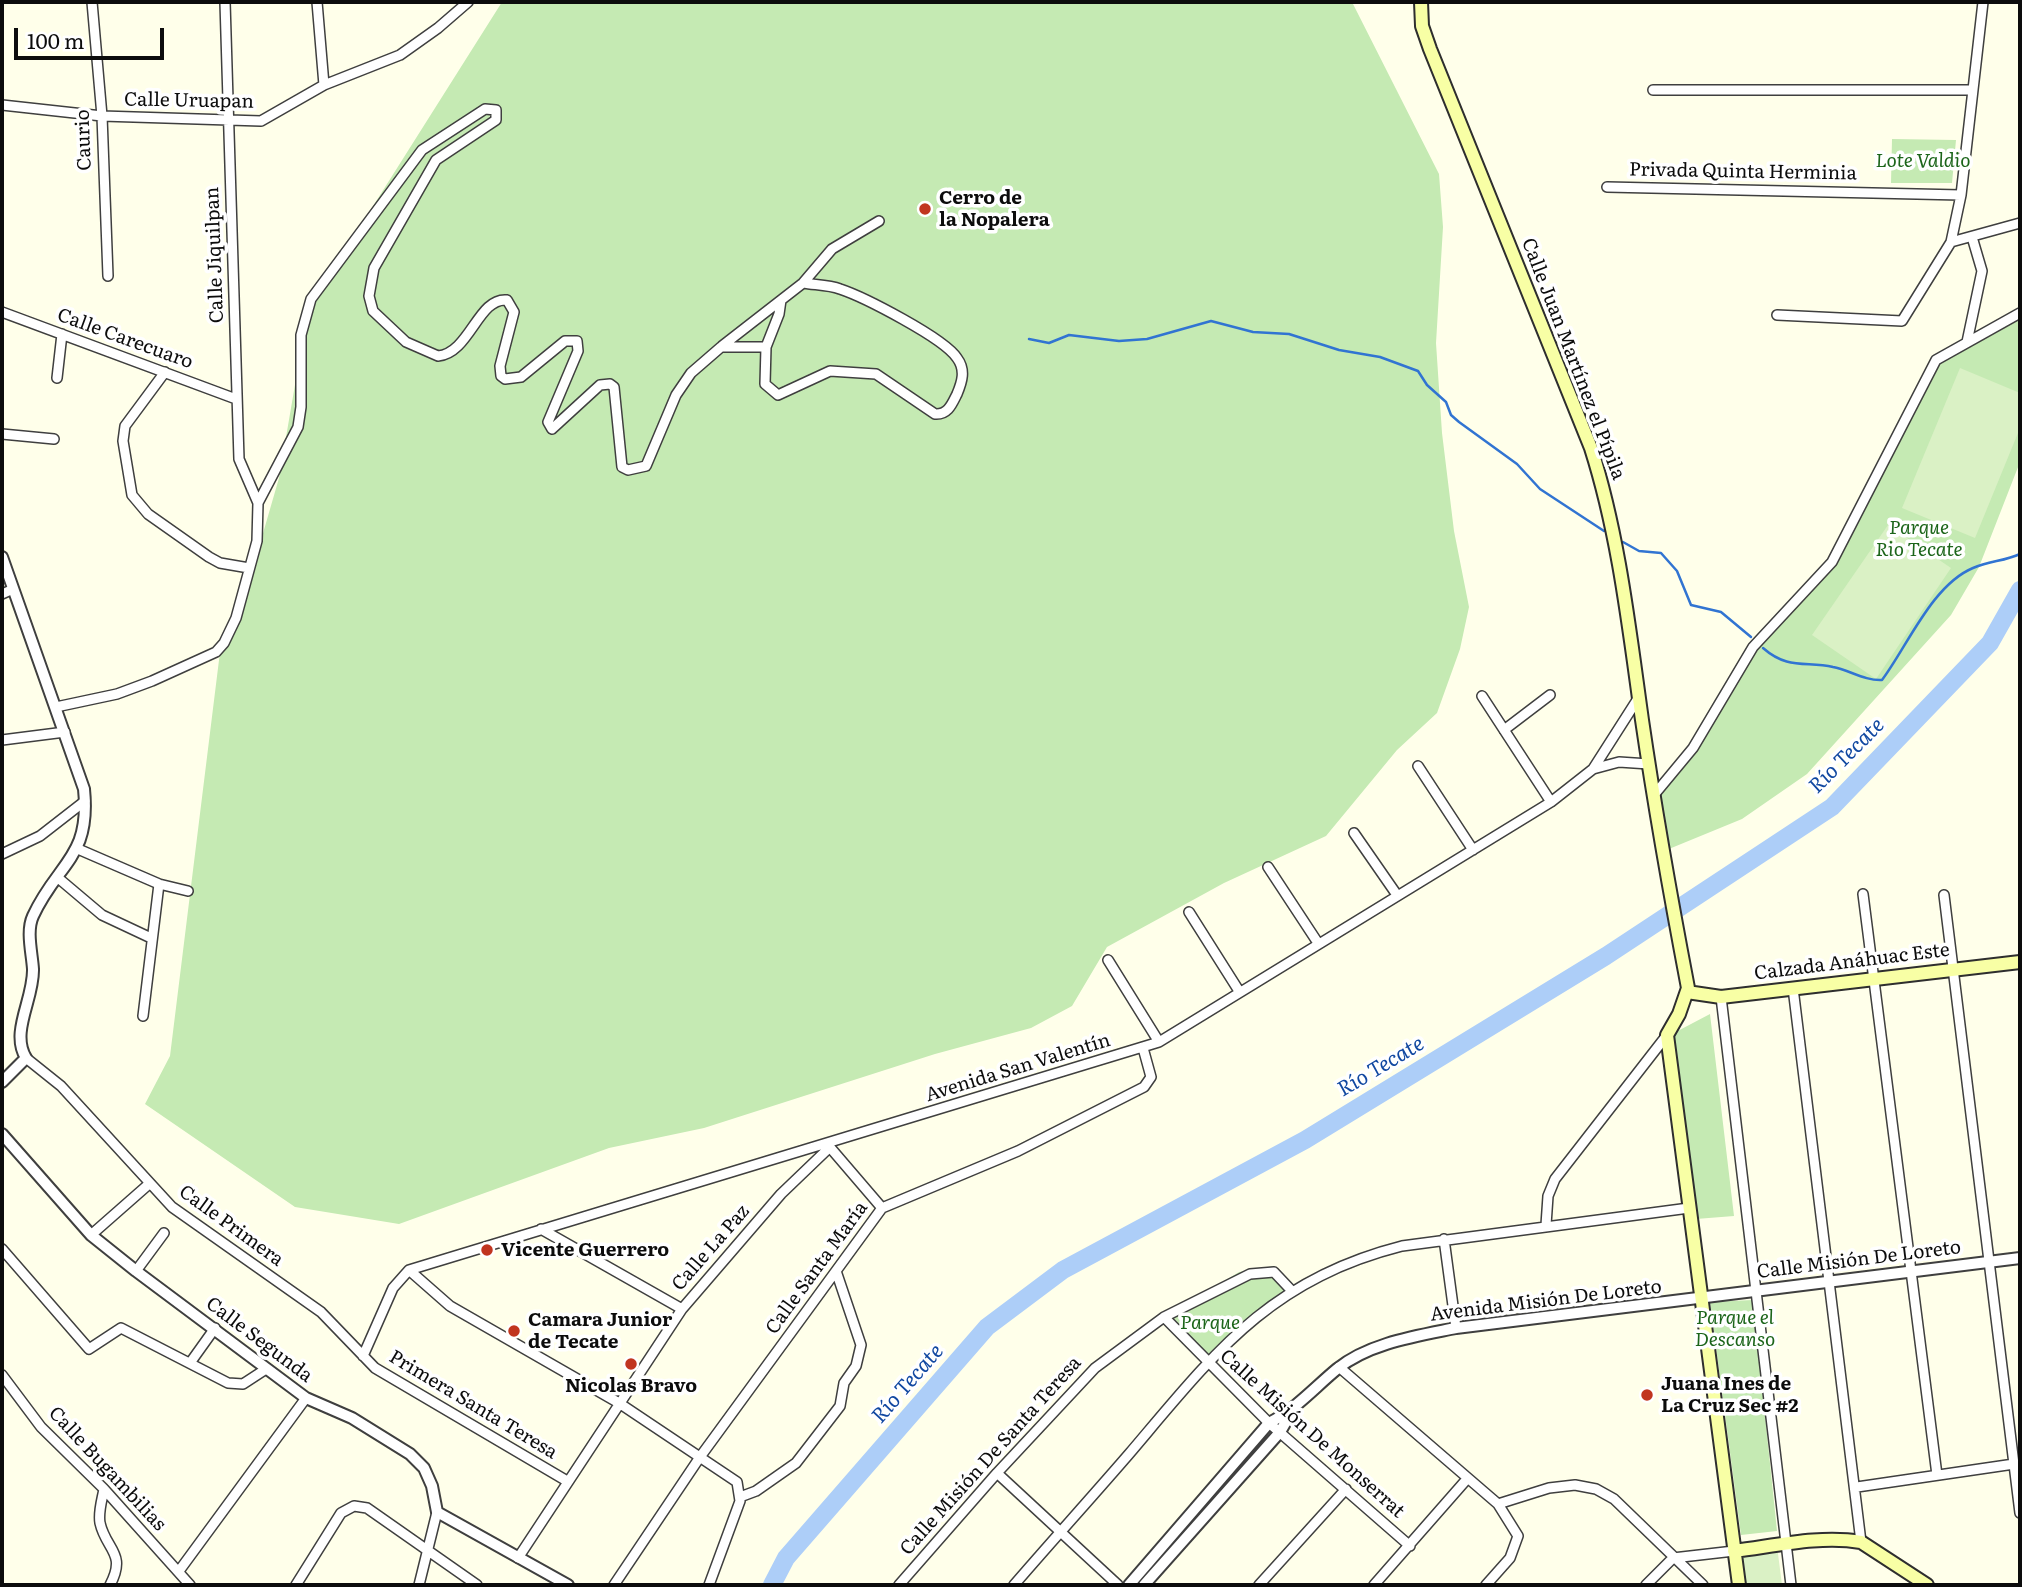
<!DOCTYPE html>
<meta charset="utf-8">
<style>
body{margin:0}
#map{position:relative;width:2022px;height:1587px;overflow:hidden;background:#ffffea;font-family:Literata,serif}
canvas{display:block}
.frame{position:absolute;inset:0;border:4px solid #0c0c0c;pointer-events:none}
.scale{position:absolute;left:14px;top:28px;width:150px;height:32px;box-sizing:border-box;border:4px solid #0c0c0c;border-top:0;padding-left:9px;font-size:21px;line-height:24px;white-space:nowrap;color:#0c0c0c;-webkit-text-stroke:5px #fff;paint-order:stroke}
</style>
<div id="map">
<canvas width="2022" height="1587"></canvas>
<div class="frame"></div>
<div class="scale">100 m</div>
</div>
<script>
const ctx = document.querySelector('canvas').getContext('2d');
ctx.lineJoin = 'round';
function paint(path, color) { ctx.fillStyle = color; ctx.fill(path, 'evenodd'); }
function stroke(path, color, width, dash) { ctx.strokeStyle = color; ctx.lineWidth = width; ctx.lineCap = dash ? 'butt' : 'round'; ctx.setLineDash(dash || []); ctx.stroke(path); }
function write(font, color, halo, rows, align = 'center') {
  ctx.font = font + ' Literata,serif'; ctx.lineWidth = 7; ctx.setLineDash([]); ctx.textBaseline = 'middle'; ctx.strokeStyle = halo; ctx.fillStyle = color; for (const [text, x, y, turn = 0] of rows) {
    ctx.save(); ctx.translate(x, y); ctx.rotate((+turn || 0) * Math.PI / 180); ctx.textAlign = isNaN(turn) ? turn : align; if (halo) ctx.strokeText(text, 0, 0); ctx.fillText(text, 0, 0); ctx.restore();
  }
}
const green = new Path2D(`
 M502 2H1352L1439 174 1443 227 1436 343 1442 433 1454 531 1469 607 1460 649 1437 713 1397 750 1326 836 1224 883 1107 947 1072 1006 1031 1028 935 1054 704 1128 609 1148 399 1224 295 1207 145 1104 170 1056 220 652 233 637 279 478 308 309Z
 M1892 139 1956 140 1952 183H1891Z
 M2020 316V462L1979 567 1951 615 1807 774 1742 819 1664 851 1653 788 1676 766 1709 718 1739 662 1773 621 1814 581 1843 543 1941 358Z
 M1710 1014 1734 1216 1696 1219 1672 1034Z
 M1274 1266 1287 1292 1207 1362 1162 1319 1239 1272Z
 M1753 1300 1777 1531 1741 1535 1710 1302Z`);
const pitch = new Path2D(`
 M1960 368 2020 393V428L1975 538 1902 508Z
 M1888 525 1951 568 1876 679 1812 635Z
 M1777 1546 1782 1585H1746L1740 1548Z`);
const stream = new Path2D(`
 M1029 339 1049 343 1069 335 1119 341 1147 339 1211 321 1253 332 1289 334 1339 350 1380 357 1418 371 1427 385 1446 402 1451 415 1459 422 1517 464 1540 489 1604 531
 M1623 542 1639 551 1661 553 1677 571 1691 605 1721 612 1751 637
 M1763 648C1788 670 1806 661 1833 667 1849 670 1865 681 1882 680 1907 647 1932 585 1973 568 1989 561 2005 561 2020 554`);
const river = new Path2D(`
 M772 1585 786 1558 987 1327 1063 1270 1305 1140 1606 956 1832 807 1990 643 2020 590`);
const minor = new Path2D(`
 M92 2 102 116 108 276
 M317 2 324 85
 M1653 90H1972
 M2 105 102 116 261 121 324 85 400 55 438 28 468 2
 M1607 187 1961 195
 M1951 242 2020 223
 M2 312 236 399
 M1777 315 1902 321 1951 242 1961 195 1983 2
 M1967 342 1982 271 1972 237
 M722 346 803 283 832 249 879 221
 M766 347 779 314 781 300
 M165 372 125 426 123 441 132 495 148 514 209 557 220 563 249 568
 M57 378 62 334
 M2 434 54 439
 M258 503 298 427 301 407V335L311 299 422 150 485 109 496 110V120L436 160 374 268 369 296 373 311 406 342 438 356C470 353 478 297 507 300L514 312 500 366 501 376 505 379 521 377 565 341H577L578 351 548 422 552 429 600 385 610 384 614 387 622 467 628 470 646 466 676 395 691 373 721 347H766L765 384 778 395 830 371 876 374 935 414C948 415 952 404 957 394 962 382 966 370 957 358 944 338 864 297 840 289 829 285 815 285 803 283
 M2 594 11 590
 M1482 696 1551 802
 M56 707 117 694 152 681 216 652 224 643 236 618 257 541 258 503 239 459 225 2
 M1504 730 1550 695
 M2 740 65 732
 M1418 766 1473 850
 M1593 769 1619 762 1649 764
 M1654 795 1693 748 1753 647 1832 562 1936 360 2020 313
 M1354 833 1397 895
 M78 849 159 884 188 891
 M2 854 40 836 85 801
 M1268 867 1318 943
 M57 877 102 915 151 938
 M1863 894 1937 1475
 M1944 895 2020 1513
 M1189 912 1239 991
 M1108 960 1159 1042
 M1793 988 1861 1542
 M1721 997 1791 1585
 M143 1016 159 884
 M26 1058 61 1086 172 1207 321 1312 375 1368 567 1481
 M828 1145 882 1208
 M1546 1225 1548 1196 1555 1179 1667 1035
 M541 1229 682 1309
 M91 1235 149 1184
 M1444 1239 1456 1328
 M2 1249 89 1349 121 1328 228 1383 243 1384 266 1369
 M409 1270 450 1306 619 1403 737 1482 740 1501 709 1585
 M136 1271 164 1233
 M1164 1317 1269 1423 1410 1546
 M363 1356 393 1288 409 1270 1159 1042 1551 802 1593 769 1639 697
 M190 1363 215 1328
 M1339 1367 1498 1504 1549 1488 1575 1485 1596 1489 1614 1499 1703 1585
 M2 1375 41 1427 104 1489 190 1585
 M997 1473 1118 1585
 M1857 1487 2014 1464
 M104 1489C102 1500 98 1512 100 1523 106 1550 127 1553 110 1585
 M740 1497 756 1491 796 1463 840 1406 844 1383 856 1366 861 1345 836 1271
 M518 1558 682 1309 781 1194 830 1147
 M179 1571 306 1398
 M296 1585 341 1513 354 1506 367 1508 477 1585
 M419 1585 437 1512
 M614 1585 700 1457 882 1208 1018 1151 1144 1087 1151 1077 1143 1048
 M899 1585 997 1473 1095 1368 1164 1317 1250 1274 1274 1272 1291 1290
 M1014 1585C1052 1541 1091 1498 1129 1454 1214 1354 1268 1280 1402 1246L1689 1208
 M1259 1585 1346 1489
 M1374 1585 1467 1479
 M1486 1585 1510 1558 1518 1536 1498 1504
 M1646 1585 1673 1558 1734 1551`);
const tertiary = new Path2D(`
 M2 557 84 789C91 858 58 862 33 916 26 931 32 953 33 969 34 999 10 1032 26 1058L2 1082
 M2 1134 91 1235 136 1271 306 1398 352 1418 410 1454 424 1468 432 1486 437 1512 568 1585
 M1129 1585 1269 1423C1296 1409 1314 1388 1337 1369 1369 1343 1417 1336 1456 1328L2020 1258
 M1144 1585 1280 1432 1292 1411`);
const secondary = new Path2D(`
 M1421 2 1422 26 1430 49 1591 448C1619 536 1629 628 1642 720 1655 809 1671 899 1688 988L1679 1014 1667 1035 1739 1585
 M1687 992 1721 997 2020 962
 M1734 1551C1775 1546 1820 1535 1861 1542L1927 1585`);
const markers = [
 [925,209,7,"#c1351f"],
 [487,1250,7,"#c1351f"],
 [514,1331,7,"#c1351f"],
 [631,1364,7,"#c1351f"],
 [1647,1395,7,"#c1351f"]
];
const streetNames = [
 ["Calle Uruapan",189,101,1],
 ["Caurio",84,140,-92],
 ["Privada Quinta Herminia",1743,172,1],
 ["Calle Jiquilpan",215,255,-92],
 ["Calle Carecuaro",125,339,20],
 ["Calle Juan Martínez el Pípila",1573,359,69],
 ["Calzada Anáhuac Este",1852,962,-7],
 ["Avenida San Valentín",1018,1068,-17],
 ["Calle Primera",231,1226,36],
 ["Calle La Paz",711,1248,-49],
 ["Calle Misión De Loreto",1859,1260,-7],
 ["Calle Santa María",817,1268,-54],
 ["Avenida Misión De Loreto",1546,1301,-7],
 ["Calle Segunda",259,1340,37],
 ["Primera Santa Teresa",473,1405,31],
 ["Calle Misión De Monserrat",1312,1434,42],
 ["Calle Misión De Santa Teresa",991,1456,-48],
 ["Calle Bugambilias",107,1469,47]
];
const parkNames = [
 ["Lote Valdio",1923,161],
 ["Parque",1919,528],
 ["Rio Tecate",1919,550],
 ["Parque el",1735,1318],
 ["Descanso",1735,1340],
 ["Parque",1210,1323]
];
const poiNames = [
 ["Cerro de",939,198],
 ["la Nopalera",939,220],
 ["Vicente Guerrero",501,1250],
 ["Camara Junior",528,1320],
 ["de Tecate",528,1342],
 ["Juana Ines de",1661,1384],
 ["La Cruz Sec #2",1661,1406],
 ["Nicolas Bravo",631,1386,"center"]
];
const waterNames = [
 ["Río Tecate",1847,756,-45],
 ["Río Tecate",1381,1067,-31],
 ["Río Tecate",908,1384,-49]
];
paint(green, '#c5eab3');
paint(pitch, '#daf1c5');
stroke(stream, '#3174d2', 2.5);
stroke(river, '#adcef8', 18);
stroke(minor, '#3f3f3f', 12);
stroke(tertiary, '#3f3f3f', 14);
stroke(secondary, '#2e2e2e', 16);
stroke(minor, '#fff', 9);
stroke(tertiary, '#fff', 10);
stroke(secondary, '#f8ffa5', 12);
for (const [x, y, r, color] of markers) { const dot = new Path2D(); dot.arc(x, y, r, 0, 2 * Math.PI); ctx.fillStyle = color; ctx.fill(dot); stroke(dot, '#fff', 2.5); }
write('19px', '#0c0c0c', '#fff', streetNames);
write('italic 19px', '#1c651a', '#fff', parkNames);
write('bold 19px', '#0c0c0c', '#fff', poiNames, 'left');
write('italic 21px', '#1148a1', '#fff', waterNames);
</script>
